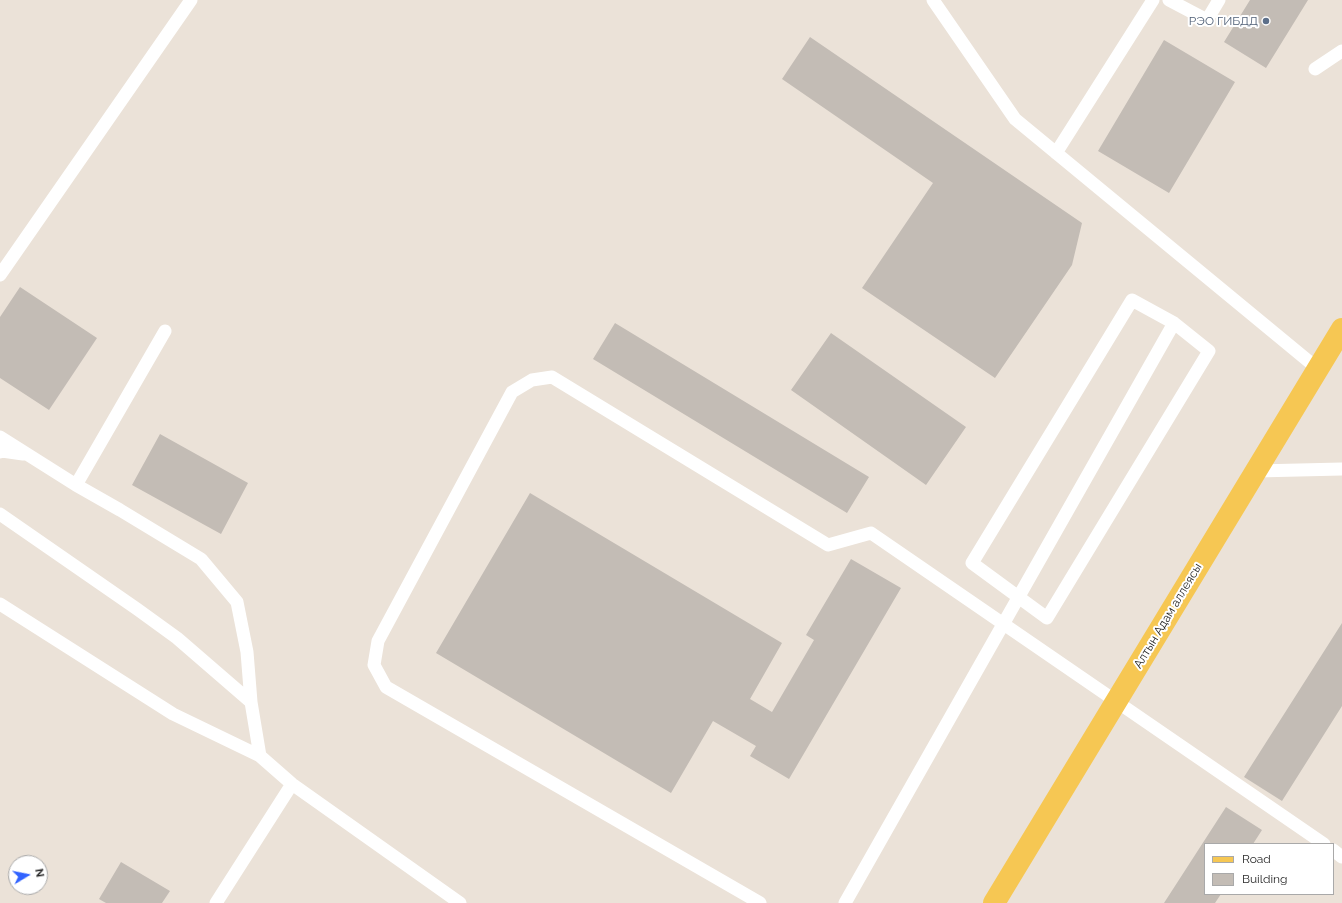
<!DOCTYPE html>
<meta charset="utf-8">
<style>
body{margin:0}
#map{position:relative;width:1342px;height:903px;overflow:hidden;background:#ebe2d8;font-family:Raleway,sans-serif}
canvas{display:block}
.legend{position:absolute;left:1204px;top:843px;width:130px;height:52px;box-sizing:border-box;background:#fff;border:1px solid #a9a9a9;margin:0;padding:5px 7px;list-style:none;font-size:12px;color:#282828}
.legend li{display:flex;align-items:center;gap:8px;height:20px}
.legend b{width:20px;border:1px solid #a9a9a9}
.north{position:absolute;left:8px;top:855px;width:40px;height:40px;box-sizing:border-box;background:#fff;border:1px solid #a9a9a9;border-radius:50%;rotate:80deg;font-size:11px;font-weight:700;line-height:16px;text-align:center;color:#282828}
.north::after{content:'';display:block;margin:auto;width:14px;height:18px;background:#3163ff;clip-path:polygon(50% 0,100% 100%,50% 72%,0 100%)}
</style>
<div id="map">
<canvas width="1342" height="903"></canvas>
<ul class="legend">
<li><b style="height:5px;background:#f6c753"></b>Road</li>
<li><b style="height:11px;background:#c3bcb5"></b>Building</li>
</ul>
<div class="north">N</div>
</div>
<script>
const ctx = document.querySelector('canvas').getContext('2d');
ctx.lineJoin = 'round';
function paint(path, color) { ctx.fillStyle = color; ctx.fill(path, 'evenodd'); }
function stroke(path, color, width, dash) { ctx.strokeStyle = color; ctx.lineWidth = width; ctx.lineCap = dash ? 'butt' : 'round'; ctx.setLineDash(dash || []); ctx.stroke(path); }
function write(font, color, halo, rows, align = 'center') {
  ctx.font = font + ' Raleway,sans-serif'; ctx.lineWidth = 4; ctx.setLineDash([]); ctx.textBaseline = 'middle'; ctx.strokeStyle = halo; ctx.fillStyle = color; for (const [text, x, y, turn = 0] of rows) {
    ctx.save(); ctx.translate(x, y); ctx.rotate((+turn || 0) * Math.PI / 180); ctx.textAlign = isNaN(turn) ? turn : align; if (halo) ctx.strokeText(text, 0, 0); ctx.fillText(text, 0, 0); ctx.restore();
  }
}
const building = new Path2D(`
 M1250 0H1308L1266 68 1224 42Z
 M810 37 1082 223 1072 265 995 378 862 288 933 183 782 79Z
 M1164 40 1235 82 1169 193 1098 151Z
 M20 287 97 338 49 410 0 378V317Z
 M615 323 869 477 847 513 593 359Z
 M831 333 966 427 926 485 791 390Z
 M160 434 248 483 221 534 132 485Z
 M530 493 782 643 750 699 772 712 814 640 806 635 851 559 901 588 789 779 750 756 756 746 713 721 671 793 436 653Z
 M1342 623V706L1282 801 1244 777Z
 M1226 807 1262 830 1253 844H1205V894H1221L1215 903H1164Z
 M121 862 170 891 162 903H106L99 899Z`);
const service = new Path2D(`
 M933 0 1015 119 1318 369
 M1169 0 1207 20 1219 0
 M1315 69 1342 51
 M1056 153 1153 0
 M0 275 191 0
 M1132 300 1174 323 1209 351 1047 618 972 563Z
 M0 437 76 485 120 510 201 559 237 602 247 652 251 702 260 756
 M0 452 2 451 23 454
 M1256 471 1342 469
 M76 485 165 331
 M0 514 137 609 177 638 251 702
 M0 604 173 714 260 756 292 784 460 903
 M1333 850 1342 857
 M216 903 292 784
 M760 903 386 687 374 665 378 641 512 392 532 380 552 377 828 545 871 533 1324 844
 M845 903 1174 323`);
const primary = new Path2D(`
 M994 903 1342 329`);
const markers = [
 [1266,21,4,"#5c6f8a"]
];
const serviceNames = [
 ["РЭО ГИБДД",1258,21]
];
const streetNames = [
 ["Алтын Адам аллеясы",1168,616,-59]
];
paint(building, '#c3bcb5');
stroke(service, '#fff', 13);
stroke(primary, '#f6c753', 22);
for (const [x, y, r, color] of markers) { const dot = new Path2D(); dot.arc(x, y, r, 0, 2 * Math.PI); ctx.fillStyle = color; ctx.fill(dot); stroke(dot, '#fff', 1.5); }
write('12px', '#4e5e75', '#fff', serviceNames, 'right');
write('12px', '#282828', '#fff', streetNames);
</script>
